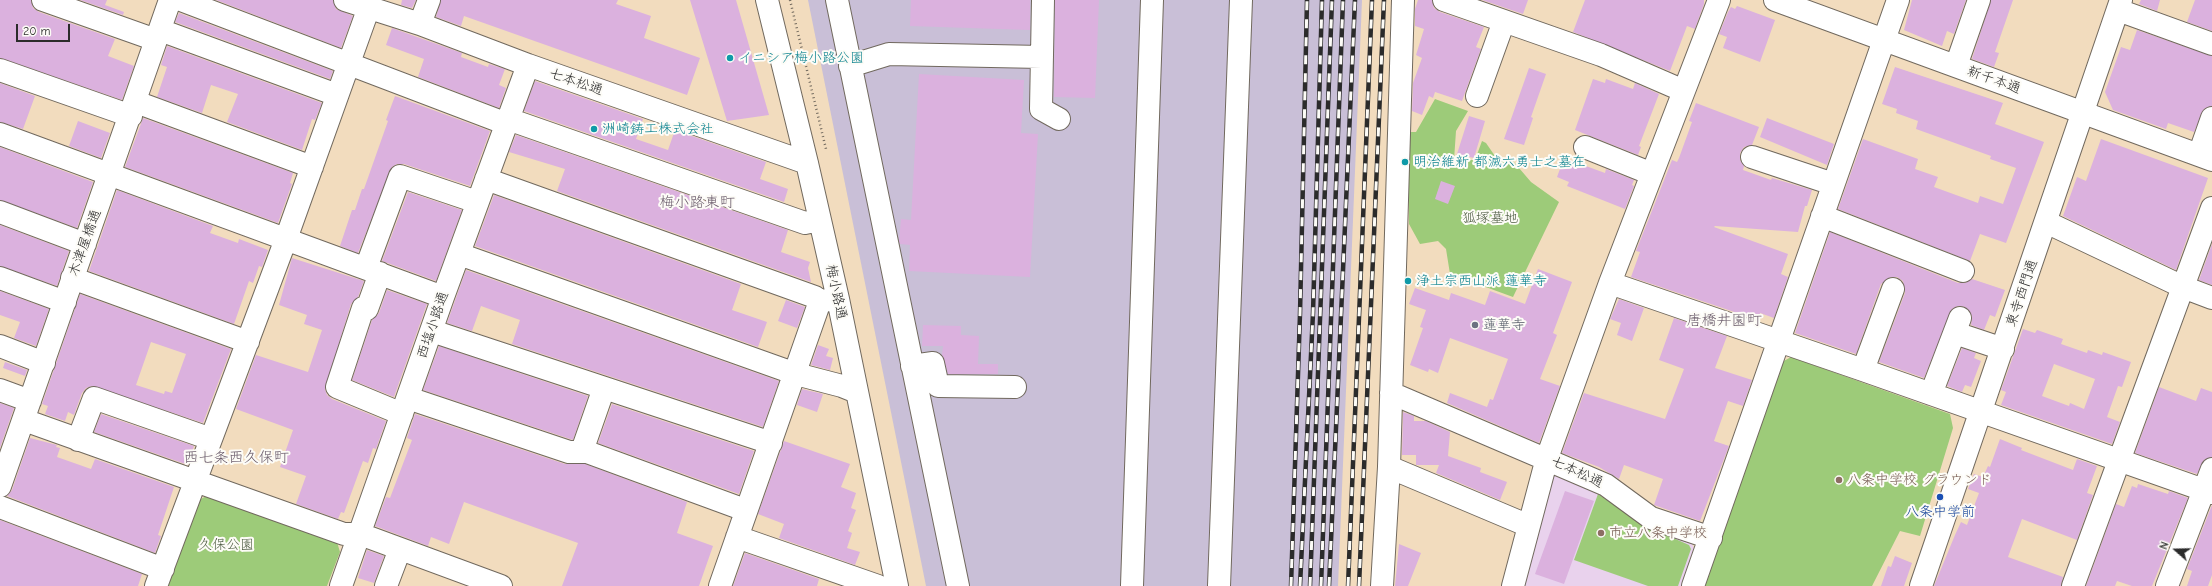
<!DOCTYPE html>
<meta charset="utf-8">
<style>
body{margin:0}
#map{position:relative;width:2212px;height:586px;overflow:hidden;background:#f2dcbe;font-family:"Comic Neue",sans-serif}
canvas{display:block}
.north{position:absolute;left:2156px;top:530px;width:40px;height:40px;-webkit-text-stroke:3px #fdfcf7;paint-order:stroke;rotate:290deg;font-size:11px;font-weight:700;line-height:16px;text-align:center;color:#2b2b2b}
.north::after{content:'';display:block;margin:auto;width:14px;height:18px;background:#2b2b2b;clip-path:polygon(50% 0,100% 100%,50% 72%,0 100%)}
.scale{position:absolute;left:16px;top:24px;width:54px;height:18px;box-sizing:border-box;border:2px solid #2b2b2b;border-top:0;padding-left:5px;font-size:12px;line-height:14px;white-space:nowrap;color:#2b2b2b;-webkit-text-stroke:3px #fdfcf7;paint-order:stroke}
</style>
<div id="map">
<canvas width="2212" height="586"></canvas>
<div class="north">N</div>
<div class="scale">20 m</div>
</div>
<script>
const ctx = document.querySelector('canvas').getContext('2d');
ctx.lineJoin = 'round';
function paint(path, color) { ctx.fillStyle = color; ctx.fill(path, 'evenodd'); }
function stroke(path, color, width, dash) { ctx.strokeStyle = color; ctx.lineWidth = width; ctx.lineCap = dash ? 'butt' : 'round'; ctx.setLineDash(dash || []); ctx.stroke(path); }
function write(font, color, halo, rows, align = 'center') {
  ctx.font = font + ' "Comic Neue","Klee One",sans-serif'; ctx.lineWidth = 4; ctx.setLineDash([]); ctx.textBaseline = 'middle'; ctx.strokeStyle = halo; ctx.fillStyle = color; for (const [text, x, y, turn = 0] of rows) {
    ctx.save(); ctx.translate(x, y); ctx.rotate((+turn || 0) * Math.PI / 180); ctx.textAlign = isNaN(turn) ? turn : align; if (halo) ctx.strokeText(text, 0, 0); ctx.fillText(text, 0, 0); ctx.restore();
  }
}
const built = new Path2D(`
 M1558 472 1590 486 1598 494 1642 524 1691 542 1695 550 1682 586H1520L1551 478Z`);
const industrial = new Path2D(`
 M808 0H1362L1338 586H926Z`);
const green = new Path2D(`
 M1435 99 1468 111 1456 131 1454 160H1475L1482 141 1486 143 1497 159H1502L1506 164 1513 161 1531 182 1559 202 1513 297 1450 274 1446 249 1438 241 1420 244 1409 224V185L1404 184 1407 132H1416Z
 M1791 357 1950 414 1953 428 1920 536 1900 531 1872 586H1703L1782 362Z
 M1598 494 1642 524 1689 545 1691 549 1678 586H1648L1574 560Z
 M208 495 337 542 340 552 327 586H166L199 500Z`);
const building = new Path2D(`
 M0 0H31L33 8 39 12 115 39 108 56 134 66 122 100 0 58Z
 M80 0H107L105 5 124 12 123 15Z
 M216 0H333L336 9 353 16 341 48Z
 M402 0H416L412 8 401 5Z
 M441 0H618L616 4 651 16 644 38 700 58 687 95 464 16 461 26 436 17Z
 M690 0H736L769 115 727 121Z
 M911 0H1030V30L910 26Z
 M1055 0H1099L1095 98 1054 97Z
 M1418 0H1432L1434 8 1440 12 1484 27 1476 47 1481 49 1462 101 1435 92 1433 98 1429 96 1422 115 1412 111 1413 83 1422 58 1416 55 1424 29 1415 26V9Z
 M1482 0H1528L1523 14Z
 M1585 0H1704V4L1695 29 1687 26 1670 71 1573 32Z
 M1912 0H1966L1954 34 1947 31 1942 46 1904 30Z
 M1991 0H2013L1995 52 1999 53 1994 67 1972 59Z
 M2141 0H2160L2157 11 2139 4Z
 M2195 0H2212V31L2187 22Z
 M1737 6 1775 20 1760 62 1723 48 1727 37 1719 34 1728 12 1731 7 1735 9Z
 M179 13 333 71 330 79 175 22Z
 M392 28 462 53 461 57 488 67 489 64 505 69 499 85 506 88 499 108 418 77 424 59 386 45Z
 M2137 30 2212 56V106L2204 109 2194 132 2168 123 2166 129 2113 110 2105 92 2121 47 2130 50Z
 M167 46 322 103 315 120 312 119 302 150 227 122 238 94 211 85 202 113 157 97 167 67 161 65Z
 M1895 67 2003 103 1995 124 2044 142 2006 243 1980 234 1970 261 1838 209 1863 139 1918 159 1915 169 1938 177 1934 187 1978 203 1980 196 2003 204 2016 168 1990 159 1991 156 1916 129 1918 121 1896 113 1897 109 1882 104Z
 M1529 68 1546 74 1531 117 1533 118 1524 145 1504 139Z
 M919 74 1024 80 1021 133 1038 134 1030 277 909 271 910 245 900 244 899 241 901 219 911 220Z
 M1593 79 1605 83 1606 79 1633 89 1635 83 1659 94 1639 146 1641 147 1638 155 1575 130Z
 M535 81 643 119 636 139 668 150 675 130 766 162 760 179 788 189 784 202 524 111Z
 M0 83 35 96 23 129 0 122Z
 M395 96 490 131 470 186 404 164H397L392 167 358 253 340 246 352 210H355L362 189H364L388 121 386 120Z
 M1696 103 1759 127 1752 145 1744 147 1740 153V160L1744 166 1743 170 1771 180 1772 178 1812 190 1807 206H1805L1798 232 1715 226 1714 227 1788 254 1781 274 1788 277 1774 318 1760 313 1758 320 1631 277 1640 252 1636 251 1672 160 1677 162 1679 158 1692 122 1689 121Z
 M1469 116 1485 121 1474 158 1457 154Z
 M143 118 293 173 290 183 292 184 278 223 125 167Z
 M1767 118 1834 144 1827 165 1760 137Z
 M78 121 110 133 101 158 69 146Z
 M516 135 788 230 781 252 810 262 808 268 811 282 557 191 565 169 509 152Z
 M2101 139 2208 178 2176 270 2063 216 2077 177 2086 181Z
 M0 147 93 182 77 228 0 200Z
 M1564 158 1605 173 1606 169 1634 180 1632 185 1634 186 1625 209 1567 186 1569 182 1557 177Z
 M1441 181 1455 186 1448 204 1435 199Z
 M117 190 213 226 210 233 238 243 239 239 268 250 262 267 259 266 253 283 249 281 234 324 89 271Z
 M408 192 462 210 436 281 382 261Z
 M494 195 741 284 732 310 767 322 758 347 475 246Z
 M0 225 69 251 57 286 0 266Z
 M1830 232 1958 283H1965L1972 279 2005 290 1995 317 1990 315 1984 330 1971 325 1972 316 1965 307 1958 306 1952 309 1924 378 1879 362 1905 293 1903 281 1897 277H1891L1881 284 1856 354 1795 333Z
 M2212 244V285L2199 280Z
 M292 258 364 281 358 297 351 304 325 389 327 395 332 399 386 421 376 449 373 448 368 463 363 461 344 513 341 512 338 519 296 504 306 476 280 467 293 430 236 409 256 355 308 372 322 330 304 324 307 315 279 305Z
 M1538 269 1572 282 1553 333 1557 335 1540 379 1560 386 1539 443 1447 403 1450 393 1487 407 1490 399 1493 400 1508 359 1450 338 1438 373 1429 369 1428 372 1410 365 1423 328 1420 327 1426 310 1409 304 1415 288 1449 300 1451 293 1485 305 1490 291 1525 304Z
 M466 270 779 381 763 427 512 344 520 320 481 306 472 331 447 323Z
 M387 290 427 304 394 397 352 380 372 320 379 313Z
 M0 291 49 309 36 346 14 338 20 322 0 315Z
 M80 294 231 349 203 423 92 386 86 388 82 393 74 415 68 412 65 421 45 414 48 406 42 404ZM151 342 186 354 172 393 165 391 164 394 136 385Z
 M1619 299 1644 308 1632 341 1617 335 1621 323 1610 319Z
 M786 300 805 307 797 328 778 321Z
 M1674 318 1727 336 1715 368 1752 380 1743 406 1728 401 1714 441 1729 446 1700 521 1654 505 1663 479 1624 465 1619 479 1599 467 1562 453 1584 393 1665 419 1684 369 1659 360Z
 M923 325 961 326V335L979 336 978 364H998V374H948L942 355 943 346H922Z
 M2023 329 2035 333 2037 330 2063 339 2061 344 2087 353 2088 350 2102 355 2103 352 2131 362 2122 387 2118 386 2107 417 2120 422 2112 444 2001 405 2006 392 2001 390ZM2054 364 2095 379 2084 409 2070 403 2069 406 2042 396Z
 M818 345 829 349 826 356 833 358 830 370 811 365Z
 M439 346 588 396 573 440 423 390Z
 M1962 348 1976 353 1974 358 1981 361 1971 387 1965 385 1962 392 1947 386Z
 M5 362 27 370 25 376 3 368Z
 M2159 387 2196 401 2201 388 2212 392V457L2204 460 2197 474 2135 453Z
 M802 389 823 394 817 412 797 405Z
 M0 403 14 408 0 448Z
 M612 404 754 451 739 494 598 443Z
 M1403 412 1414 416V421H1426L1450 432 1448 456 1481 468 1480 472 1507 482 1500 500 1436 473 1439 465H1416V455H1402Z
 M101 414 194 446 188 465 94 432Z
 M415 414 565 464H585L687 502 677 533 713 546 699 586H562L578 543 464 502 449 544 431 537 428 546 375 526 386 497 390 498 412 440 407 438Z
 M30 438 57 445 56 447 60 448 57 457 91 469 95 459 174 487 158 535 161 536 155 553 7 496 12 490Z
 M2000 439 2022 448 2021 450 2073 470 2077 459 2097 466 2087 493 2093 495 2077 540 2022 519 2008 557 2063 577 2061 586H1934L1955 535 1961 522 1967 525 1979 493 1968 489 1974 474 1983 477 1988 466 1990 467Z
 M784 441 850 464 841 487 856 493 851 508 856 510 848 531 852 533 847 548 860 552 855 565 779 538 784 524 758 514Z
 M2138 484 2168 494 2169 491 2188 498 2152 586H2132L2117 581 2115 586H2086L2116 504 2124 507 2132 486 2137 488Z
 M1565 491 1594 501 1564 584 1535 574Z
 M2212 505V575L2208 586H2187L2192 571 2187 569Z
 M0 520 142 574 138 586H0Z
 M1399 544 1421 553 1408 586H1395Z
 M367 550 384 556 374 583 358 578Z
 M745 553 819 579 817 586H733Z
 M1895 556 1912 563 1904 586H1881L1888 566 1891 567Z`);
const path = new Path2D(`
 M790 0 826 149`);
const minor = new Path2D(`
 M43 0 156 40
 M181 0 507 124
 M345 0 420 24 528 65 807 163
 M767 0 807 163 838 299 897 586
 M837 0 958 586
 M1043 0 1041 109 1059 119
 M1444 0 1601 55 1684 91
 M1775 0 2212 160
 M2118 10 2212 44
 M420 24 429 0
 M160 30 337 95
 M850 66 889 54 1042 57
 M1956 66 1979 0
 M0 70 131 116
 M1477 96 1504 21
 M136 102 312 167
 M508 119 805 223 819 220
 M0 134 443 297
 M1585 147 1652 174
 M2199 155 2212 118
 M1752 157 1833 184
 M486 179 815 297 820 301 838 299
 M0 212 85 244
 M1822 216 1963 271
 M2046 222 2183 287 2212 298
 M459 254 796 374 842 386 857 392
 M366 268 400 176 477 202
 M380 273 367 309 363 308 337 387 402 414
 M0 278 65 302
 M72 278 248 342
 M1610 283 1863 370 2212 493
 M432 331 771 443
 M1955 333 2003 349
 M0 346 44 363
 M912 366 933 363 938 386 1015 387
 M1863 370 1893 289
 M0 390 30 401
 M1391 393 1606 485 1651 518 1711 538
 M1931 394 1960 318
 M408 398 569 452H587L745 510
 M24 420 344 534H360L501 586
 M78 440 94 398 211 439
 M582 451 604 388
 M1389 467 1529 526
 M0 486 170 0
 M0 507 163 569
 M737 537 878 586
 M156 586 286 239 369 7
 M341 586 443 297 528 65
 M386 586 400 549
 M720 586 820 301
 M1132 586 1152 0
 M1219 586 1241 0
 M1382 586 1389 467 1403 0
 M1513 586 1547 458 1610 283 1719 0
 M1693 586 1898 0
 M1921 586 2121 0
 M2073 586 2212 208
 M2167 586 2212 469`);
const rail = new Path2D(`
 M1291 586 1300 314 1307 0
 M1300 586 1313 313 1322 0
 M1310 586 1332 0
 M1321 586 1343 0
 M1329 586 1355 0
 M1348 586 1372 0
 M1359 586 1384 0`);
const markers = [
 [730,58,4,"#0f9aa8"],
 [594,129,4,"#0f9aa8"],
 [1405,162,4,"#0f9aa8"],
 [1408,281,4,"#0f9aa8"],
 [1475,325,4,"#6b7280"],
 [1839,480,4,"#8d6e63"],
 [1940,497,4,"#1a4fb4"],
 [1601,533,4,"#8d6e63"]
];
const cultureNames = [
 ["イニシア梅小路公園",738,58],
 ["洲崎鋳工株式会社",602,129],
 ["明治維新 都滅六勇士之墓在",1413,162],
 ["浄土宗西山派 蓮華寺",1416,281]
];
const streetNames = [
 ["新千本通",1994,80,20],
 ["七本松通",576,82,19],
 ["木津屋橋通",85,243,-70],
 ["梅小路通",836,292,78],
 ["東寺西門通",2022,293,-71],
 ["西塩小路通",433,325,-71],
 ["七本松通",1577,472,25]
];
const parkNames = [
 ["狐塚墓地",1490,218],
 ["久保公園",226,545]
];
const worshipNames = [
 ["蓮華寺",1483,325]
];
const educationNames = [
 ["八条中学校 グラウンド",1847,480],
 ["市立八条中学校",1609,533]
];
const transitNames = [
 ["八条中学前",1940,512]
];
const neighbourhoodNames = [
 ["梅小路東町",697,203],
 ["唐橋井園町",1724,321],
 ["西七条西久保町",236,458]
];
paint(built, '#e9d2ed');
paint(industrial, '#c9bfd7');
paint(green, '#9dcb79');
paint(building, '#dbb1de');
stroke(minor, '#71695e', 24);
stroke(path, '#71695e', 2.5, [1, 3]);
stroke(minor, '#fff', 22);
stroke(rail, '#2b2b2b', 4.5);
stroke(rail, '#fdfcf7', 3, [9]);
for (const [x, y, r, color] of markers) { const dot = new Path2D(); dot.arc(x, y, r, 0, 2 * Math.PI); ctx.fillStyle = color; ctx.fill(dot); stroke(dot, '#fdfcf7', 1.5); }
write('14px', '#0d838f', '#fdfcf7', cultureNames, 'left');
write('14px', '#2b2b2b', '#fdfcf7', streetNames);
write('14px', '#4d5b42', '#fdfcf7', parkNames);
write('14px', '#5b616d', '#fdfcf7', worshipNames, 'left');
write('14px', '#785e54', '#fdfcf7', educationNames, 'left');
write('14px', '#164399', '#fdfcf7', transitNames);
write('15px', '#695a6a', '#fdfcf7', neighbourhoodNames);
</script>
